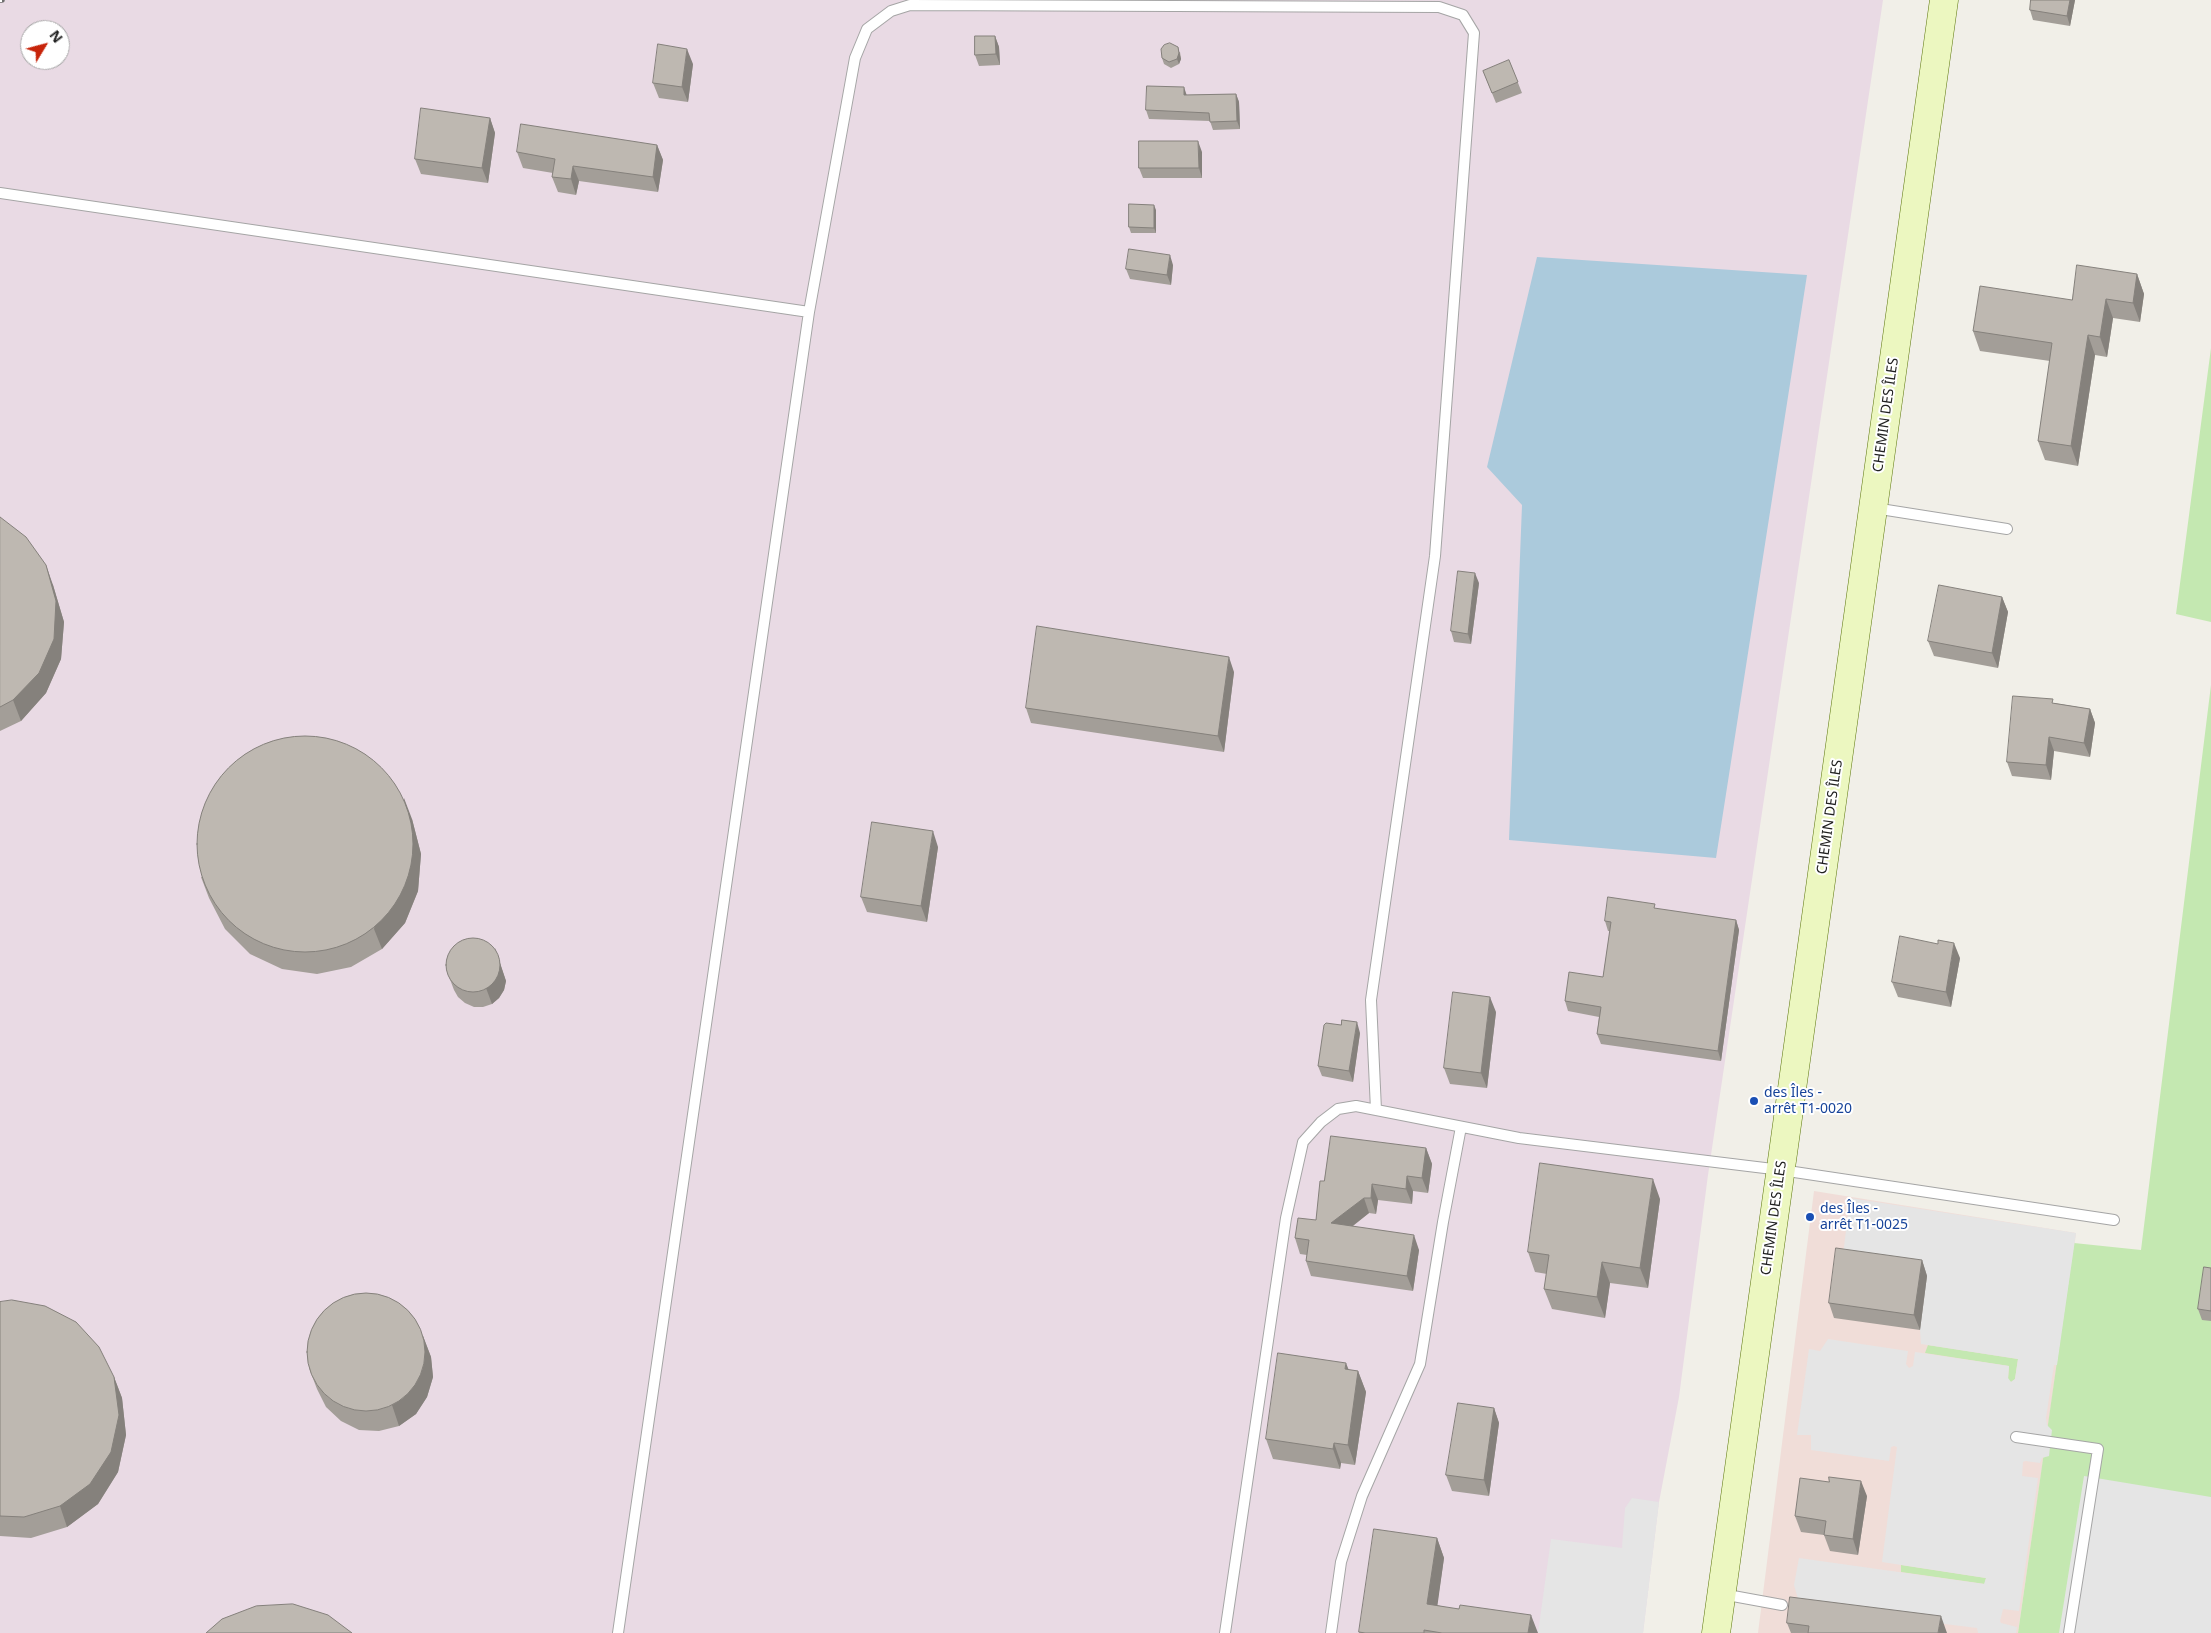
<!DOCTYPE html>
<meta charset="utf-8">
<style>
body{margin:0}
#map{position:relative;width:2211px;height:1633px;overflow:hidden;background:#f1efe8;font-family:"Noto Sans",sans-serif}
canvas{display:block}
.north{position:absolute;left:20px;top:20px;width:50px;height:50px;box-sizing:border-box;background:#fff;border:1px solid #a6a6a6;border-radius:50%;rotate:53deg;font-size:14px;font-weight:700;line-height:20px;text-align:center;color:#212121}
.north::after{content:'';display:block;margin:auto;width:18px;height:22px;background:#c7240a;clip-path:polygon(50% 0,100% 100%,50% 72%,0 100%)}
</style>
<div id="map">
<canvas width="2211" height="1633"></canvas>
<div class="north">N</div>
</div>
<script>
const ctx = document.querySelector('canvas').getContext('2d');
ctx.lineJoin = 'round';
function paint(path, color) { ctx.fillStyle = color; ctx.fill(path, 'evenodd'); }
function stroke(path, color, width, dash) { ctx.strokeStyle = color; ctx.lineWidth = width; ctx.lineCap = dash ? 'butt' : 'round'; ctx.setLineDash(dash || []); ctx.stroke(path); }
function write(font, color, halo, rows, align = 'center') {
  ctx.font = font + ' "Noto Sans",sans-serif'; ctx.lineWidth = 4; ctx.setLineDash([]); ctx.textBaseline = 'middle'; ctx.strokeStyle = halo; ctx.fillStyle = color; for (const [text, x, y, turn = 0] of rows) {
    ctx.save(); ctx.translate(x, y); ctx.rotate((+turn || 0) * Math.PI / 180); ctx.textAlign = isNaN(turn) ? turn : align; if (halo) ctx.strokeText(text, 0, 0); ctx.fillText(text, 0, 0); ctx.restore();
  }
}
const commercial = new Path2D(`
 M1814 1191 2076 1233 2018 1633H1758Z`);
const industrial = new Path2D(`
 M0 0H1883L1708 1175 1679 1397 1659 1502 1643 1633H0ZM30 30H60V60H30Z`);
const grass = new Path2D(`
 M2211 348V622L2176 614Z
 M2211 685V1633H2018L2074 1243 2141 1250Z
 M1928 1345 2018 1359 2015 1379 2011 1382 2008 1380 2009 1366 1925 1353Z
 M1901 1565 1986 1578 1985 1584 1901 1572Z`);
const parking = new Path2D(`
 M1850 1198 2076 1233 2057 1365H2054L2046 1418 2047 1425 2052 1430 2049 1456 2042 1458 2040 1463 2025 1461 2023 1462 2022 1476 2038 1478 2019 1611 2003 1609 2000 1621 2001 1623 2017 1627 2016 1633H1978L1977 1628 1800 1606 1794 1585 1799 1558 1984 1584 1986 1578 1882 1562 1897 1447 1894 1446 1891 1447 1889 1461 1811 1450V1435H1797L1809 1349 1820 1351 1828 1339 1908 1351 1906 1364 1909 1368 1913 1366 1915 1352 2009 1366 2008 1378 2011 1382 2015 1379 2018 1359 1921 1344 1920 1330 1842 1263Z
 M2084 1476 2211 1497V1633H2059Z
 M1632 1498 1659 1502 1643 1633H1538L1551 1539 1622 1548 1625 1508Z`);
const water = new Path2D(`
 M1537 257 1807 275 1716 858 1509 840 1522 505 1487 467Z`);
const service = new Path2D(`
 M0 193 809 312
 M1874 508 2007 529
 M2016 1437 2098 1449 2069 1633
 M1722 1594 1782 1605
 M618 1633 809 312 855 58 867 29 891 11 910 5 1439 7 1463 15 1474 33 1435 556 1371 1000 1376 1110
 M1225 1633 1286 1218 1303 1142 1321 1122 1338 1109 1356 1106 1519 1138 1781 1170 2114 1220
 M1331 1633 1341 1562 1362 1496 1420 1364 1443 1222 1461 1127`);
const secondary = new Path2D(`
 M1716 1633 1944 0`);
const rail = new Path2D(`
 M0 0H2`);
const wall = new Path2D(`
 M2031 0H2075L2070 26 2033 20 2030 10Z
 M995 36 999 47 1000 65 979 66 975 55Z
 M1180 52 1181 59 1179 64 1171 68 1164 64 1162 58Z
 M1509 60 1522 93 1496 103 1483 71Z
 M693 64 688 102 659 98 653 83Z
 M1236 94 1239 102 1240 129 1213 130 1210 121 1149 119 1146 110 1187 95Z
 M490 118 495 133 488 183 421 174 415 159Z
 M657 145 663 160 658 192 579 181 576 195 558 192 552 177 553 173 523 168 517 152Z
 M1202 152V178H1143L1139 168Z
 M1156 210V233H1131L1129 227Z
 M1173 265 1171 285 1130 279 1126 269Z
 M2137 274 2144 294 2140 322 2113 318 2107 357 2095 355 2078 466 2045 460 2038 441 2050 361 1980 351 1973 331 2072 300Z
 M0 517 53 585 64 622 61 659 46 693 21 721 0 731Z
 M1479 583 1471 644 1454 642 1451 631Z
 M2002 597 2008 612 1998 668 1934 656 1928 641Z
 M1234 672 1224 752 1031 723 1026 708Z
 M2054 703 2090 709 2095 723 2090 757 2054 751 2051 780 2012 776 2007 762Z
 M412 819 421 854 418 891 405 923 382 949 351 967 317 974 282 969 250 954 225 929 209 898 201 877Z
 M938 847 927 922 867 912 861 897Z
 M1656 909 1736 920 1739 930 1721 1061 1601 1044 1597 1034 1599 1017 1568 1011 1565 1001 1603 977 1610 931H1608L1605 921Z
 M1960 958 1951 1007 1898 997 1892 982Z
 M500 963 506 981 504 990 499 998 492 1004 483 1007H474L465 1003 458 997 454 990 448 974Z
 M1496 1012 1487 1088 1450 1084 1444 1068Z
 M1360 1033 1353 1082 1322 1076 1318 1066Z
 M1426 1148 1432 1164 1428 1193 1413 1191 1412 1204 1378 1200 1376 1214 1369 1213 1353 1226 1419 1250 1413 1291 1311 1276 1306 1261 1307 1255 1300 1254 1295 1238 1316 1220 1324 1181Z
 M1660 1199 1648 1288 1610 1283 1605 1318 1552 1309 1544 1289 1547 1274 1535 1272 1528 1252Z
 M1922 1260 1927 1276 1920 1330 1834 1318 1829 1303Z
 M2211 1268V1321L2202 1320 2198 1309Z
 M0 1302 114 1377 122 1398 126 1435 118 1472 98 1504 67 1527 31 1538 0 1536Z
 M423 1336 431 1357 433 1377 427 1397 416 1414 399 1426 379 1431 359 1430 341 1421 326 1407 317 1389 309 1368Z
 M1349 1370 1358 1371 1366 1392 1355 1465 1341 1463 1340 1469 1273 1459 1266 1439Z
 M1494 1408 1499 1423 1489 1496 1452 1491 1446 1475Z
 M1867 1496 1858 1555 1830 1551 1824 1535 1801 1532 1795 1516Z
 M1437 1538 1444 1558 1437 1605 1538 1633H1359V1632Z
 M1787 1623 1947 1633H1791Z`);
const shadedWall = new Path2D(`
 M2070 0H2075L2070 26 2067 16Z
 M995 36 999 47 1000 65 996 54Z
 M1178 47 1181 59 1179 64 1177 59Z
 M687 49 693 64 688 102 682 87Z
 M1184 87 1187 96 1184 95Z
 M1236 94 1239 102 1240 129 1237 121Z
 M490 118 495 133 488 183 482 168Z
 M1198 141 1202 152V178L1199 168Z
 M657 145 663 160 658 192 653 177Z
 M573 166 579 181 576 195 571 179Z
 M1154 205 1156 210V233L1154 228Z
 M1170 255 1173 265 1171 285 1167 275Z
 M2137 274 2144 294 2140 322 2133 303Z
 M2106 299 2113 318 2107 357 2100 337Z
 M2088 335 2095 355 2078 466 2071 446Z
 M46 565 53 585 64 622 61 659 46 693 21 721 13 700Z
 M1475 573 1479 583 1471 644 1468 634Z
 M2002 597 2008 612 1998 668 1992 653Z
 M1229 657 1234 672 1224 752 1218 736Z
 M2090 709 2095 723 2090 757 2084 743Z
 M2049 737 2054 751 2051 780 2046 765Z
 M404 798 412 819 421 854 418 891 405 923 382 949 374 929Z
 M933 831 938 847 927 922 921 906Z
 M1736 920 1739 930 1721 1061 1718 1051Z
 M1954 943 1960 958 1951 1007 1946 992Z
 M495 948 506 981 504 990 499 998 492 1004 486 988Z
 M1490 997 1496 1012 1487 1088 1481 1073Z
 M1357 1022 1360 1033 1353 1082 1349 1071Z
 M1426 1148 1432 1164 1428 1193 1422 1178Z
 M1407 1176 1413 1191 1412 1204 1406 1189Z
 M1653 1179 1660 1199 1648 1288 1640 1268Z
 M1372 1184 1378 1200 1376 1214 1371 1198Z
 M1364 1198 1369 1213 1337 1238 1331 1223Z
 M1414 1235 1419 1250 1413 1291 1407 1276Z
 M1922 1260 1927 1276 1920 1330 1914 1315Z
 M1602 1262 1610 1283 1605 1318 1597 1297Z
 M423 1336 431 1357 433 1377 427 1397 416 1414 399 1426 392 1405Z
 M1346 1363 1354 1383 1345 1369Z
 M1358 1371 1366 1392 1355 1465 1348 1445Z
 M114 1377 122 1398 126 1435 118 1472 98 1504 67 1527 60 1506Z
 M1494 1408 1499 1423 1489 1496 1484 1480Z
 M1334 1443 1341 1463 1340 1469 1333 1449Z
 M1861 1481 1867 1496 1858 1555 1853 1539Z
 M1437 1538 1444 1558 1435 1623 1427 1604Z
 M1531 1615 1538 1633H1528Z
 M1941 1616 1947 1633H1938Z`);
const building = new Path2D(`
 M2031 0H2070L2067 16 2030 10Z
 M975 36H995L996 54 975 55Z
 M1170 43 1178 47 1179 53 1177 59 1169 62 1162 58 1161 49 1164 45Z
 M658 44 687 49 682 87 653 83Z
 M1509 60 1518 82 1492 93 1483 71Z
 M1147 86 1184 87V95L1236 94 1237 121 1210 122 1209 113 1146 110Z
 M421 108 490 118 482 168 415 159Z
 M521 124 657 145 653 177 573 166 571 179 552 177 555 159 517 152Z
 M1139 141H1198L1199 168H1139Z
 M1129 204 1154 205V228L1129 227Z
 M1129 249 1170 255 1167 275 1126 269Z
 M2077 265 2137 274 2133 303 2106 299 2100 337 2088 335 2071 446 2038 441 2052 343 1973 331 1980 286 2072 300Z
 M0 517 26 537 46 565 56 601 54 639 39 673 13 700 0 707Z
 M1458 571 1475 573 1468 634 1451 631Z
 M1939 585 2002 597 1992 653 1928 641Z
 M1037 626 1229 657 1218 736 1026 708Z
 M2013 696 2053 699 2052 703 2090 709 2084 743 2049 737 2046 765 2007 762Z
 M197 844a108 108 0 1 1 216 0a108 108 0 1 1-216 0Z
 M872 822 933 831 921 906 861 897Z
 M1608 897 1655 904 1654 908 1736 920 1718 1051 1597 1034 1601 1007 1565 1001 1569 972 1603 977 1611 922 1605 921Z
 M1900 936 1938 944V940L1954 943 1946 992 1892 982Z
 M446 965a27 27 0 1 1 54 0a27 27 0 1 1-54 0Z
 M1453 992 1490 997 1481 1073 1444 1068Z
 M1342 1020 1357 1022 1349 1071 1318 1066 1324 1025 1326 1023 1341 1025Z
 M1331 1136 1426 1148 1422 1178 1407 1176 1406 1189 1372 1184 1371 1198H1364L1331 1223 1414 1235 1407 1276 1306 1261 1309 1240 1295 1238 1298 1218 1316 1220 1320 1181H1324Z
 M1540 1163 1653 1179 1640 1268 1602 1262 1597 1297 1544 1289 1549 1255 1528 1252Z
 M1836 1248 1922 1260 1914 1315 1829 1303Z
 M2204 1267 2211 1268V1311L2198 1309Z
 M307 1352a59 59 0 1 1 118 0a59 59 0 1 1-118 0Z
 M12 1300 45 1306 76 1322 99 1347 114 1377 119 1415 111 1452 90 1484 60 1506 24 1517 0 1516V1302Z
 M1278 1353 1346 1363 1345 1369 1358 1371 1348 1445 1334 1443 1333 1449 1266 1439Z
 M1458 1403 1494 1408 1484 1480 1446 1475Z
 M1829 1477 1861 1481 1853 1539 1824 1535 1826 1521 1795 1516 1800 1478 1829 1482Z
 M1374 1529 1437 1538 1427 1604 1459 1609 1460 1605 1531 1615 1528 1633H1442L1424 1630V1633H1365L1359 1632Z
 M1790 1597 1941 1616 1938 1633H1808L1809 1626 1787 1623Z
 M293 1604 328 1615 352 1633H206L222 1619 256 1606Z`);
const markers = [
 [1754,1101,5,"#1a4fb4"],
 [1810,1217,5,"#1a4fb4"]
];
const streetNames = [
 ["CHEMIN DES ÎLES",1886,415,-82],
 ["CHEMIN DES ÎLES",1830,817,-82],
 ["CHEMIN DES ÎLES",1774,1218,-82]
];
const transitNames = [
 ["des Îles -",1764,1093],
 ["arrêt T1-0020",1764,1109],
 ["des Îles -",1820,1209],
 ["arrêt T1-0025",1820,1225]
];
paint(commercial, '#f0ddd8');
paint(industrial, '#e9dae4');
paint(grass, '#c4e8b1');
paint(parking, '#e5e5e5');
paint(water, '#abcadc');
stroke(service, '#a5a5a5', 12);
stroke(secondary, '#5b750b', 29);
stroke(service, '#fff', 10);
stroke(secondary, '#ecf7c0', 28);
stroke(rail, '#6f6f6f', 5.5);
stroke(rail, '#fff', 4, [11]);
paint(wall, '#a39e98');
paint(shadedWall, '#85817c');
paint(building, '#beb8b1');
stroke(building, '#85817c', 1);
for (const [x, y, r, color] of markers) { const dot = new Path2D(); dot.arc(x, y, r, 0, 2 * Math.PI); ctx.fillStyle = color; ctx.fill(dot); stroke(dot, '#fff', 2); }
write('14px', '#212121', '#fff', streetNames);
write('14px', '#164399', '#fff', transitNames, 'left');
</script>
